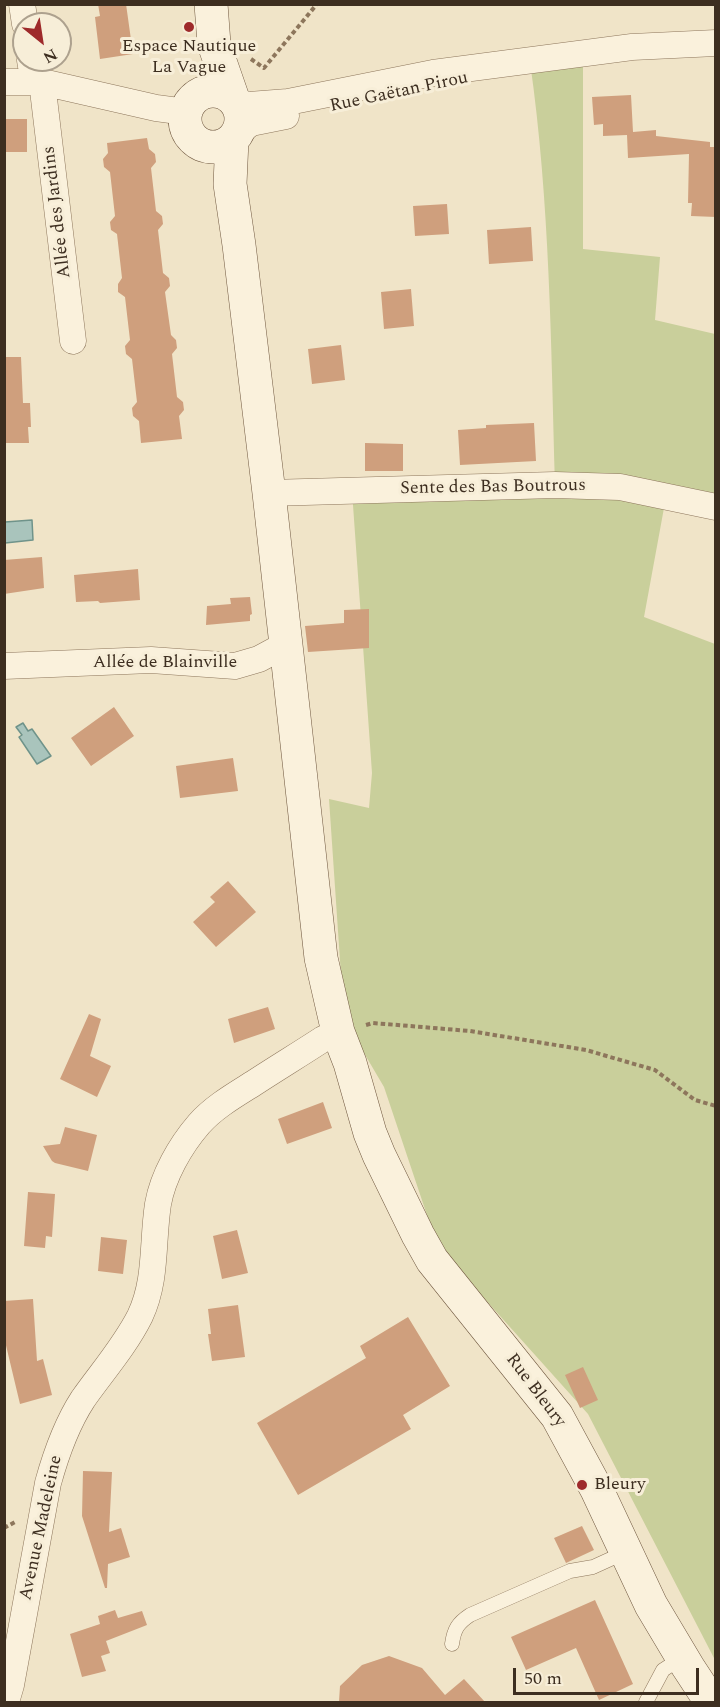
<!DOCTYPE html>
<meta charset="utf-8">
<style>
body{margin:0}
#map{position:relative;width:720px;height:1707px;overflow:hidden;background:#f0e4c8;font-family:Spectral,serif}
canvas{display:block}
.frame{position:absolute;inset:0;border:6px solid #3d2e20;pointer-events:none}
.north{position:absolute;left:12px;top:12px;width:60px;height:60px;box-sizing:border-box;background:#f7eed8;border:2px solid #ada18e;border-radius:50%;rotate:150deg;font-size:16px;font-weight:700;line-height:24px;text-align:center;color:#3d2e20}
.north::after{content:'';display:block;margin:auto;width:21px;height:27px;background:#9e2a2b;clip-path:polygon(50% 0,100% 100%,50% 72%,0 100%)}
.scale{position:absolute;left:513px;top:1668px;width:186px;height:27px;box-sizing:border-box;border:3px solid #3d2e20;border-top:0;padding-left:8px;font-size:18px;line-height:21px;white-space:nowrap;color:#3d2e20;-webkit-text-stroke:4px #f7eed8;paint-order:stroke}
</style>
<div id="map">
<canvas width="720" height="1707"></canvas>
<div class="frame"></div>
<div class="north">N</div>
<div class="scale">50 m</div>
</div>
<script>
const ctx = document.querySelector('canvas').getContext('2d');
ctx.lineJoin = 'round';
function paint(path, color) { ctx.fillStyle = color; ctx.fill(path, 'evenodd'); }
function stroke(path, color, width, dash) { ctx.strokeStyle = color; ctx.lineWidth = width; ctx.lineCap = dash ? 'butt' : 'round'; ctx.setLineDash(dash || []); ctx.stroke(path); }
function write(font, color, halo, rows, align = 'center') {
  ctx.font = font + ' Spectral,serif'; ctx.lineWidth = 6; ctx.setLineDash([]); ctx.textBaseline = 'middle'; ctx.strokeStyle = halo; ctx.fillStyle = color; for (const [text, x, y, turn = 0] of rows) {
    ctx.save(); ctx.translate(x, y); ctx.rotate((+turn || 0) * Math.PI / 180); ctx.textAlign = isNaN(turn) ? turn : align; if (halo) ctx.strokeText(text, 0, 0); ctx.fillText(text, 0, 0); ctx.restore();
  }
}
const green = new Path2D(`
 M583 48V249L660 257 655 320 715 334V507L666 497 644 617 715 644V1660L588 1414 465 1277 433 1233 384 1087 344 1019 329 799 369 808 372 773 352 491 555 485C551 344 550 202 530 62Z`);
const water = new Path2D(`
 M32 520 33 540 5 543V522Z
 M23 723 28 731 32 729 51 756 37 764 19 737 22 735 16 727Z`);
const building = new Path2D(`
 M98 4H126L133 54 100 59 95 17 100 16Z
 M631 95 633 132 656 130V136L710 142V147H716V217L691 216 692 203H688L689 154 628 158 627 135 603 136V124L594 125 592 97Z
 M4 119H27V152H4Z
 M147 138 149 149 155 154 156 162 151 168 156 211 162 216 163 224 158 230 163 273 169 278 170 286 165 292 171 335 176 340 177 348 172 354 177 397 183 402 184 410 179 416 182 439 141 443 139 421 133 416 132 408 137 402 132 359 126 354 125 346 130 340 125 297 118 292V284L122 278 117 234 111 230 110 222 115 216 110 172 104 167 103 159 108 153 107 143Z
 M447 204 449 234 415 236 413 206Z
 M531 227 533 261 489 264 487 230Z
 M411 289 414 326 384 329 381 292Z
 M341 345 345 380 312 384 308 349Z
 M4 357H21L23 403H30L31 427H28L29 443H4Z
 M534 423 536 461 460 465 458 430 486 428V425Z
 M365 443 403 444V471H365Z
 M42 557 44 588 4 594V560Z
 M138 569 140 600 100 603 98 601 76 602 74 575Z
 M250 597 252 614 250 615V621L206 625 207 606 231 604 230 598Z
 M369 609V648L308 652 305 626 344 623V610Z
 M114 707 134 736 91 766 71 738Z
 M233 758 238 791 180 798 176 766Z
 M228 881 256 912 216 947 193 922 215 902 210 897Z
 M268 1007 275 1029 234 1043 228 1019Z
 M89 1014 101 1019 90 1056 111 1066 97 1097 60 1079Z
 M323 1102 332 1128 287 1144 278 1119Z
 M65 1127 97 1135 88 1171 55 1163 52 1161 43 1146 60 1144Z
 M28 1192 55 1194 52 1237 46 1236 45 1248 24 1246Z
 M237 1230 248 1273 222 1279 213 1236Z
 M101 1237 127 1240 123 1274 98 1271Z
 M33 1299 37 1361 43 1359 52 1395 20 1404 4 1337V1301Z
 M238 1305 245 1357 212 1361 208 1334H211L208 1309Z
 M408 1317 450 1386 403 1415 411 1429 298 1495 257 1423 366 1358 360 1346Z
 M583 1367 598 1400 580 1408 565 1375Z
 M83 1471 112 1472 109 1532 121 1528 130 1557 108 1564 107 1588H105L82 1516Z
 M582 1526 594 1550 566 1563 554 1538Z
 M595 1600 633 1684 599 1700 576 1648 526 1670 511 1637Z
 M115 1610 118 1618 142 1611 147 1625 106 1641 110 1653 101 1656 106 1671 82 1677 70 1634 100 1624 98 1616Z
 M389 1656 422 1668 445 1695 464 1679 485 1702H339L340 1686 362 1665Z`);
const path = new Path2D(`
 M251 59 264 68 317 4
 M366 1025 373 1023 470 1031 586 1050 655 1070 695 1100 716 1106
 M4 1528 15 1522`);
const lane = new Path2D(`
 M452 1644C454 1629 458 1623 470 1615L570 1571 593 1567 626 1552
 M646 1702 663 1670 683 1657`);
const street = new Path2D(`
 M22 4 25 24
 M30 60 31 66 42 82 73 341
 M4 82H42L156 108 186 112
 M236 102 249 105 288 102 433 73 632 47 716 43
 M238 133 251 123 286 116
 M269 493 555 485 620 487 716 507
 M4 666 151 660 235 666 259 659 285 645
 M6 1702 11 1685 48 1483C56 1454 66 1425 83 1399 102 1372 125 1346 140 1316 157 1280 152 1243 158 1204 163 1176 180 1146 199 1124 214 1107 235 1095 254 1083 277 1068 300 1054 323 1039L338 1032`);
const secondary = new Path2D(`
 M211 4 214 44 233 99
 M185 119a28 28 0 1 1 56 0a28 28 0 1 1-56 0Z
 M232 140 230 184 239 245 269 493 321 958 338 1032 350 1063 370 1133 379 1155 418 1235 432 1260 557 1416 597 1490 651 1605 688 1667 711 1702`);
const markers = [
 [189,27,6,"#9e2a2b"],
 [582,1485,6,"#9e2a2b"]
];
const poiNames = [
 ["Espace Nautique",189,47],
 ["La Vague",189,68],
 ["Bleury",594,1485,"left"]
];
const streetNames = [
 ["Rue Gaëtan Pirou",399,93,-12],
 ["Allée des Jardins",58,212,-97],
 ["Sente des Bas Boutrous",493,488,-1],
 ["Allée de Blainville",165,663],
 ["Rue Bleury",535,1391,53],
 ["Avenue Madeleine",42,1528,-78]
];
paint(green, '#c9cf9b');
paint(water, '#a9c4bc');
stroke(water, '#6f938a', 1.5);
paint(building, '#cf9f7d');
stroke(lane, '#8d765c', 15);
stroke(street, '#8d765c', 27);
stroke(secondary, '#6f573f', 34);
stroke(path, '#8d765c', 4, [4.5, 3]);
stroke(lane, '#faf1dc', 14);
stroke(street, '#faf1dc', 26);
stroke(secondary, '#faf1dc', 33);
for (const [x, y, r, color] of markers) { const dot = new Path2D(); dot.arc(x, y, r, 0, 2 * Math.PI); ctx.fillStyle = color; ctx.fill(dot); stroke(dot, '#f7eed8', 2); }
write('18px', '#3d2e20', '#f7eed8', poiNames);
write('18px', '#3d2e20', '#f7eed8', streetNames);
</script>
